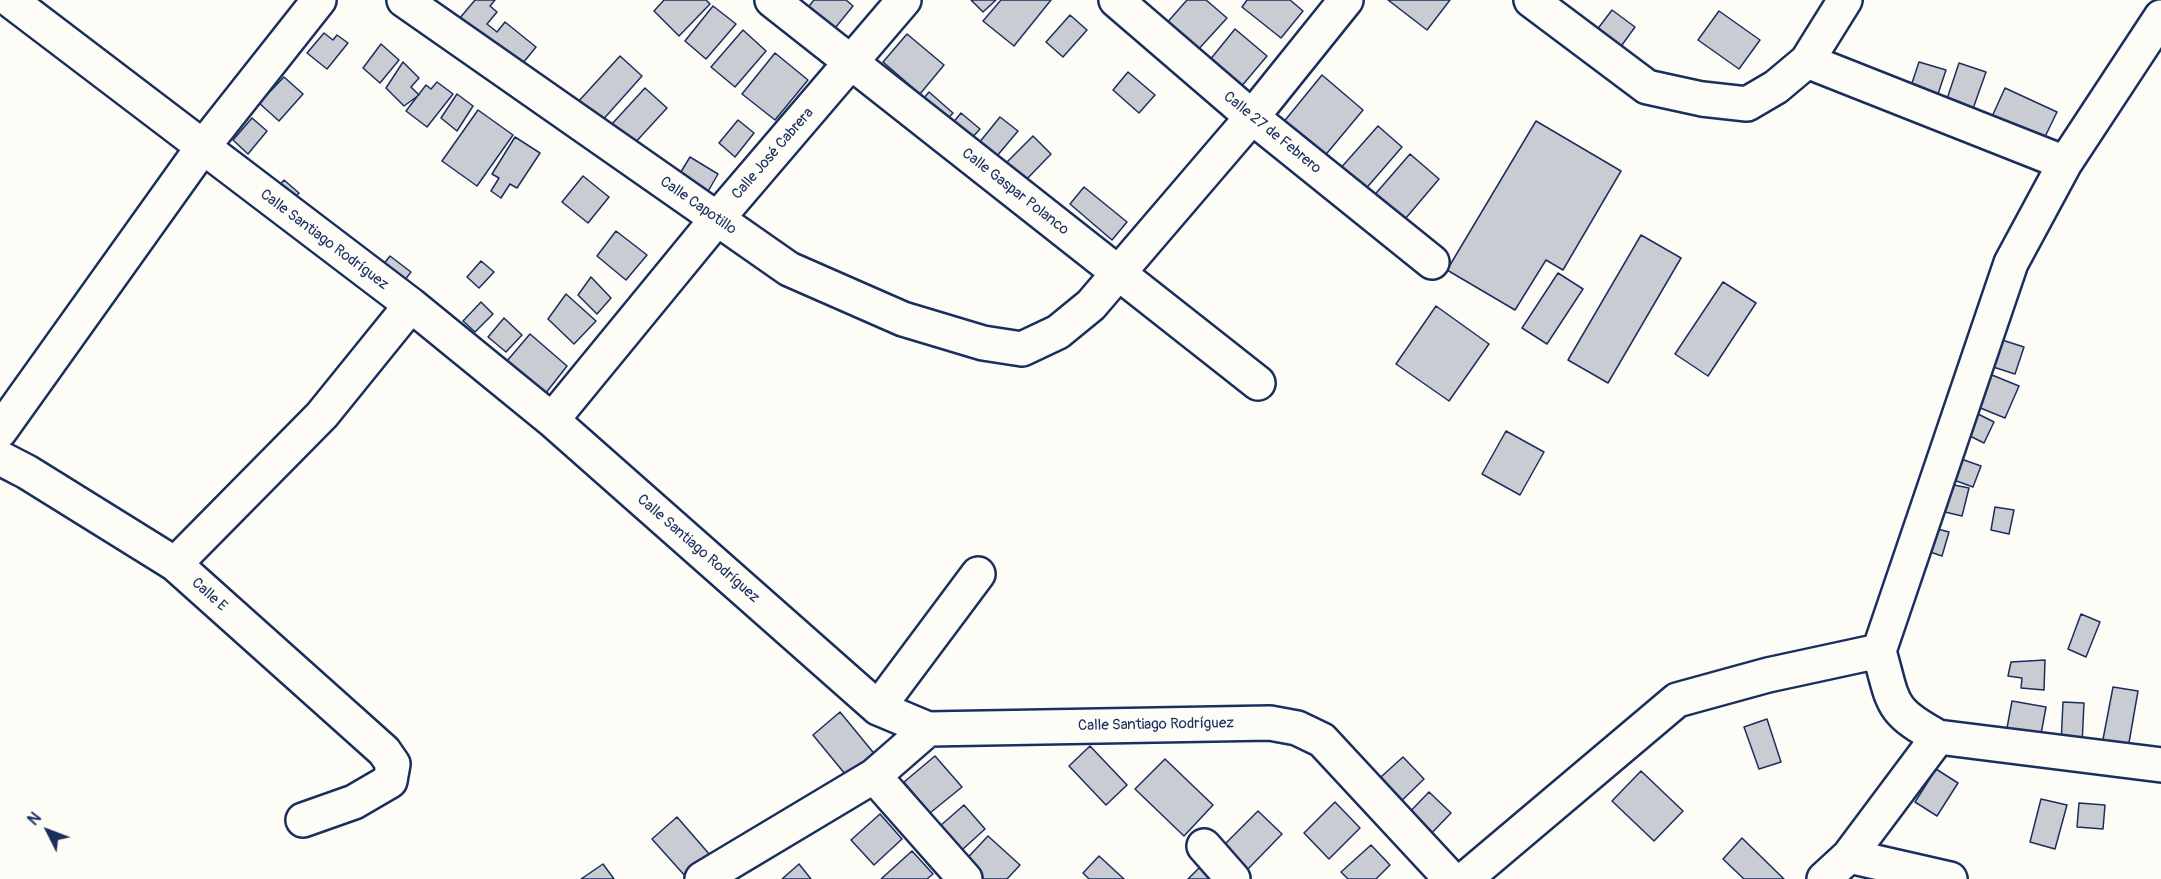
<!DOCTYPE html>
<meta charset="utf-8">
<style>
body{margin:0}
#map{position:relative;width:2161px;height:879px;overflow:hidden;background:#fdfcf7;font-family:Pangolin,sans-serif}
canvas{display:block}
.north{position:absolute;left:18px;top:801px;width:60px;height:60px;-webkit-text-stroke:4px #fdfcf7;paint-order:stroke;rotate:312deg;font-size:16px;font-weight:700;line-height:24px;text-align:center;color:#1b2f5e}
.north::after{content:'';display:block;margin:auto;width:21px;height:27px;background:#1b2f5e;clip-path:polygon(50% 0,100% 100%,50% 72%,0 100%)}
</style>
<div id="map">
<canvas width="2161" height="879"></canvas>
<div class="north">N</div>
</div>
<script>
const ctx = document.querySelector('canvas').getContext('2d');
ctx.lineJoin = 'round';
function paint(path, color) { ctx.fillStyle = color; ctx.fill(path, 'evenodd'); }
function stroke(path, color, width, dash) { ctx.strokeStyle = color; ctx.lineWidth = width; ctx.lineCap = dash ? 'butt' : 'round'; ctx.setLineDash(dash || []); ctx.stroke(path); }
function write(font, color, halo, rows, align = 'center') {
  ctx.font = font + ' Pangolin,sans-serif'; ctx.lineWidth = 5; ctx.setLineDash([]); ctx.textBaseline = 'middle'; ctx.strokeStyle = halo; ctx.fillStyle = color; for (const [text, x, y, turn = 0] of rows) {
    ctx.save(); ctx.translate(x, y); ctx.rotate((+turn || 0) * Math.PI / 180); ctx.textAlign = isNaN(turn) ? turn : align; if (halo) ctx.strokeText(text, 0, 0); ctx.fillText(text, 0, 0); ctx.restore();
  }
}
const building = new Path2D(`
 M475 0H495L490 6 497 12 487 24 497 32 505 22 536 47 514 74 454 25Z
 M664 0H706L710 4 679 36 654 11Z
 M814 0H846L853 6 831 33 805 11Z
 M971 0H996L983 12Z
 M1001 0H1051L1014 46 983 21Z
 M1187 0H1206L1227 18 1196 52 1165 25Z
 M1247 0H1290L1303 11 1281 38 1242 7Z
 M1388 0H1450L1427 30Z
 M713 6 736 24 706 59 685 41Z
 M1612 10 1635 27 1614 56 1590 39Z
 M1719 11 1760 40 1739 69 1698 40Z
 M1070 15 1087 30 1063 57 1046 42Z
 M1235 29 1267 56 1240 88 1209 61Z
 M743 30 766 51 735 87 711 67Z
 M324 33 333 40 337 35 348 43 327 69 307 53Z
 M907 34 944 65 920 94 883 62Z
 M381 44 399 60 380 83 363 68Z
 M775 53 808 80 775 120 742 94Z
 M620 56 642 76 600 123 577 103Z
 M403 62 419 78 411 87 419 95 404 106 386 88Z
 M1919 62 1946 70 1934 106 1907 98Z
 M1959 63 1986 72 1969 120 1943 111Z
 M1128 72 1155 95 1139 113 1113 90Z
 M1322 75 1363 110 1323 158 1282 124Z
 M284 77 303 94 279 121 259 103Z
 M437 82 453 94 427 127 406 111 426 85 431 89Z
 M645 88 667 108 633 145 611 125Z
 M2005 88 2057 112 2041 145 1990 121Z
 M929 92 953 113 937 130 914 110Z
 M457 94 473 106 457 131 441 118Z
 M478 110 513 135 477 186 442 161Z
 M961 113 980 129 969 141 951 125Z
 M1000 117 1018 131 991 163 974 149Z
 M252 118 267 131 248 154 233 140Z
 M738 120 754 133 735 157 719 143Z
 M1536 121 1621 171 1563 270 1546 260 1515 310 1447 270Z
 M1378 126 1402 147 1363 192 1339 170Z
 M1033 136 1051 154 1023 183 1004 165Z
 M515 137 540 153 517 188 510 184 501 198 491 191 499 178 492 174Z
 M1410 154 1439 179 1400 225 1371 199Z
 M690 157 718 174 702 202 673 185Z
 M583 176 609 197 588 223 562 202Z
 M284 180 299 193 280 215 265 202Z
 M1084 187 1127 222 1112 240 1070 204Z
 M616 231 647 255 626 280 597 256Z
 M1641 235 1681 258 1608 383 1568 360Z
 M390 256 411 272 393 295 372 279Z
 M481 261 494 272 479 288 467 277Z
 M1558 273 1583 289 1547 344 1522 328Z
 M591 277 611 298 597 314 578 295Z
 M1723 282 1756 303 1708 376 1675 354Z
 M566 294 596 321 574 344 548 319Z
 M481 302 493 314 475 332 463 321Z
 M1436 306 1489 344 1449 401 1396 364Z
 M504 318 522 335 506 352 488 337Z
 M530 334 567 366 538 403 501 368Z
 M1999 339 2024 347 2015 374 1990 366Z
 M1987 373 2019 386 2005 418 1973 405Z
 M1970 410 1994 422 1984 443 1960 431Z
 M1506 431 1544 452 1520 495 1482 474Z
 M1950 455 1981 466 1973 487 1943 476Z
 M1939 482 1969 488 1962 516 1932 509Z
 M1995 507 2014 510 2009 534 1991 530Z
 M1934 528 1949 532 1942 556 1927 551Z
 M2081 614 2100 622 2086 657 2068 649Z
 M2045 660 2044 690 2021 688 2022 678 2008 676 2011 662Z
 M2113 687 2138 691 2126 760 2100 755Z
 M2012 701 2046 707 2041 734 2007 728Z
 M2063 702 2084 703 2082 745 2061 744Z
 M840 712 877 757 850 780 813 735Z
 M1767 719 1781 762 1759 769 1744 727Z
 M1090 746 1127 785 1106 805 1069 766Z
 M935 756 962 787 930 813 904 782Z
 M1403 757 1424 779 1393 809 1371 786Z
 M1165 759 1213 805 1184 836 1135 789Z
 M1936 769 1958 783 1937 816 1915 802Z
 M1641 771 1683 811 1654 841 1612 801Z
 M1429 792 1451 813 1422 843 1400 822Z
 M2041 799 2067 805 2055 849 2030 842Z
 M1335 802 1360 828 1329 859 1304 833Z
 M2079 803 2105 805 2103 829 2077 827Z
 M964 805 985 829 953 858 932 833Z
 M1258 811 1282 834 1244 873 1220 849Z
 M880 814 902 839 874 865 851 840Z
 M677 817 710 855 686 877 652 839Z
 M988 836 1020 865 1007 879H972L959 867Z
 M1742 838 1784 879H1744L1723 859Z
 M1371 845 1390 865 1376 879H1348L1341 872Z
 M912 851 933 874 927 879H881Z
 M1099 856 1124 879H1089L1083 873Z
 M603 864 614 879H581Z
 M799 864 811 879H782Z
 M1202 865 1216 879H1188Z`);
const minor = new Path2D(`
 M10 0 411 305 552 420 878 708 928 729 1270 723 1297 728 1322 740 1451 879
 M404 0 789 269 903 319 983 343 1022 349 1058 332 1091 305 1252 117 1346 0
 M772 0 1258 383
 M1116 0 1252 117 1432 262
 M1531 0 1647 87 1702 99 1747 104 1776 87 1807 61 1845 0
 M2161 17 2065 163 2011 263 1879 651C1894 703 1888 710 1938 737L2161 765
 M1807 61 2065 163
 M552 420 716 220 904 0
 M0 431 202 148 319 0
 M0 458 27 472 175 564 384 751 393 764 390 781 354 802 303 820
 M175 564 322 415 411 305
 M878 708 978 574
 M874 776 965 879
 M1204 846 1233 879
 M1849 856 1950 879
 M702 879 874 776 928 729
 M1465 879 1677 700 1768 675 1879 651
 M1824 879 1849 856 1938 737`);
const streetNames = [
 ["Calle 27 de Febrero",1272,133,39],
 ["Calle José Cabrera",773,154,-49],
 ["Calle Gaspar Polanco",1015,192,38],
 ["Calle Capotillo",698,206,35],
 ["Calle Santiago Rodríguez",324,240,37],
 ["Calle Santiago Rodríguez",698,549,41],
 ["Calle E",209,595,42],
 ["Calle Santiago Rodríguez",1156,725,-1]
];
paint(building, '#c9ccd3');
stroke(building, '#1b2f5e', 1.5);
stroke(minor, '#1b2f5e', 38);
stroke(minor, '#fdfcf7', 33);
write('15px', '#1b2f5e', '#fdfcf7', streetNames);
</script>
